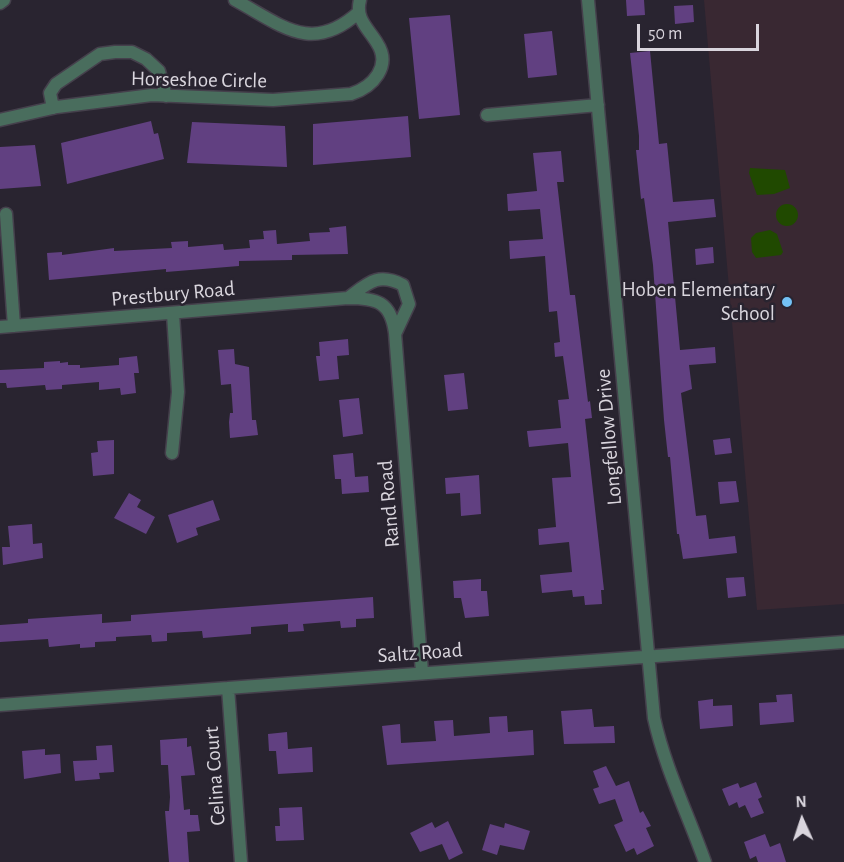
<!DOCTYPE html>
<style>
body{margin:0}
#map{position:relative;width:844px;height:862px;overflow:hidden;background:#292430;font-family:"Alegreya Sans",sans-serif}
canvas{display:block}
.north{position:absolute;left:772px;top:790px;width:60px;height:60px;-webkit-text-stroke:4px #292430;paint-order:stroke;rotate:357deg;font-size:16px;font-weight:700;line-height:24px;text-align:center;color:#d9d5dd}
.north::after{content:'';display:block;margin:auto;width:21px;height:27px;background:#d9d5dd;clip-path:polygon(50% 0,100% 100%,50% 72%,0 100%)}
.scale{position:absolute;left:637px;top:24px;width:122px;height:27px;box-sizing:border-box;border:3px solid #d9d5dd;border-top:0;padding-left:8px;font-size:18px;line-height:21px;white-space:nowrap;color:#d9d5dd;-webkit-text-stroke:4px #292430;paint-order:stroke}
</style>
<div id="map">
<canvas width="844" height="862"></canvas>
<div class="north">N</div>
<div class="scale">50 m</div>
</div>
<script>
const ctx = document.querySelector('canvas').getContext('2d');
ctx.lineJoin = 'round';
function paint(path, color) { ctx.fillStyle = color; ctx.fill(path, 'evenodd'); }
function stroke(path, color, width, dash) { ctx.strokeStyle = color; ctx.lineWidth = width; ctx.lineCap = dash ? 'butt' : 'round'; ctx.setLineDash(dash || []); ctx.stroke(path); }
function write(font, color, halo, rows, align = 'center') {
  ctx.font = font + ' "Alegreya Sans",sans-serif'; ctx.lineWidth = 5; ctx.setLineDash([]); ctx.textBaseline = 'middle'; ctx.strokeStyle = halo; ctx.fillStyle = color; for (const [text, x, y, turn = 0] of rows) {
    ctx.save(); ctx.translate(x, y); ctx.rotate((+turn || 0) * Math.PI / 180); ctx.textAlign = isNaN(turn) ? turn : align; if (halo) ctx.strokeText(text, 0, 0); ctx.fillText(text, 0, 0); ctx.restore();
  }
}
const education = new Path2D(`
 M704 0H844V604L757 610Z`);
const green = new Path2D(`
 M750 168 785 170 790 188 774 194 757 195 749 173Z
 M776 215a11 11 0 1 1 22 0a11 11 0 1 1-22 0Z
 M770 230 777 234 783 252 781 255 756 258 752 252 751 238 756 233Z`);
const building = new Path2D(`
 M626 0H644L645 15 627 16Z
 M693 5 694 22 675 24 674 6Z
 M450 15 460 115 419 119 409 18Z
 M552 31 557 75 528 78 524 34Z
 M650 51 659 144 667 143 673 202 714 199 716 217 668 222 680 350 715 347 716 363 689 365 692 389 681 393 696 516 706 515 709 539 735 536 737 553 683 559 679 534H677L670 457H668L664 420 653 265 644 198 641 199 636 150H639V136L630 53Z
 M408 116 411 157 313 165V124Z
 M151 121 154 134 158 133 164 159 67 184 61 143Z
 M192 122 285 126 287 167 187 163Z
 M35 145 41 186 0 189V147Z
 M561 151 564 182H557L570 295H575L588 402 590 401 592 418 585 419 604 590H601L602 604 585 605 584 596 573 597 572 590 542 593 540 575 572 572 569 542 539 545 538 529 556 527 552 478 571 477 568 443 529 447 527 431 561 428 558 400 569 399 563 356 555 357 554 343 560 342 557 311 549 312 545 256 510 259 509 241 543 239 540 209 508 211 507 194 537 191 533 153Z
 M346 226 348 254 292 255V260L239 261V266L166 272V269L49 280 47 253 62 252V255L114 248V251L172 248 171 242 188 241V247L223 244 224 250 250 248 249 240 264 239 263 231 276 230 277 244 310 241 309 233 330 232 329 228Z
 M713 247 714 263 696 265 695 249Z
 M348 339 349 355 337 356 339 379 319 381 316 356H320L319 342Z
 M234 349 235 364 249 367 252 420H256L258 435 230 438 229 422 230 413H233L231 384 221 385 218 350Z
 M137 356 139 373H134L136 393 121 395 120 388 99 390V382L62 385V389L46 390 45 385 7 388 6 383H0V370L44 368V362L60 361V363L68 362V365H80V368L119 365V358Z
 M464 373 468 409 448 411 444 375Z
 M359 398 363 434 343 437 339 400Z
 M730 438 732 453 715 455 713 440Z
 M114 440V474L93 476 91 453 98 452 97 441Z
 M353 453 355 477 368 476 369 492 342 494 341 479H335L333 455Z
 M479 475 481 514 461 516 460 493 446 494 445 478Z
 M736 481 739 502 720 504 718 482Z
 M129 493 141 500 137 507 155 517 146 534 114 518Z
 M213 500 220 520 196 528 198 535 177 543 168 515Z
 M32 524 33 544 42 543 43 558 3 565 2 547H10L8 526Z
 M744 577 746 596 728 598 726 578Z
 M481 579V591H487L489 616 465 618 461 598H454L453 581Z
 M373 597 374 618 356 619V627L341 628 340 621 303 624 304 631 288 632V624L251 627V634L203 638 202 631 167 633V641L152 642 151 635 116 637V641L95 642V647L80 648V644L49 647 48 639 0 642V625L28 623V619L102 614V623L131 621V615Z
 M792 694 794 722 760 725 759 703 777 702 776 695Z
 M713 699V706L732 705 733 726 700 729 698 701Z
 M592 709 594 727 614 726 615 743 564 744 561 711Z
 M507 716 508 732 533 730 534 755 387 765 382 726 400 724 401 743 436 741 434 721 453 720 454 736 490 733 489 717Z
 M287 732 288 749 312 747 313 772 278 774 276 751H269L268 734Z
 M187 738V747L191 746 195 775 181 776 184 810 190 809V815H198L200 831 187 832 189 862H169L165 811H169L170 797 168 765H161L160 740Z
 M112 745 114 772 99 773 100 779 75 781 73 761 97 760 96 746Z
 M45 749V755L60 754 61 773 24 779 22 751Z
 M606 766 616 786 629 781 640 813 643 811 651 826 646 828 654 846 637 855 634 848 626 852 614 825 623 821 615 799 599 804 593 789 599 787 593 771Z
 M756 782 762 797 758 799 764 813 751 818 745 805 739 808 737 802 729 806 722 789 738 783 740 788Z
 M302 807 304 840 276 841 275 826H280L279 808Z
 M448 821 463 853 449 860 442 844 420 852 410 833 432 822 435 828Z
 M505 823 530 831 524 850 500 845 497 855 482 850 490 824 504 828Z
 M765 834 770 847 780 843 786 862H758L756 856 750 859 744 842Z`);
const street = new Path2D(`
 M235 0C281 25 312 55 359 12
 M588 0 654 718C665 768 688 814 705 862
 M0 3 4 0
 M53 108 50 93 56 84 100 54 115 52H132L146 59 159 71 166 96
 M487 115 598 105
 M0 120 57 107 152 95 273 100 351 94C373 87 392 66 377 43 368 28 355 19 360 0
 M6 214 14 326
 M348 298C368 283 378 272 403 285L409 304 396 332
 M0 327 348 298C377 298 391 302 395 333L422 672
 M172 453 178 392 173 314
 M228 688 241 862
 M0 705 844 642`);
const markers = [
 [787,302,6,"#73c1f5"]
];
const streetNames = [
 ["Horseshoe Circle",199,80,1],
 ["Prestbury Road",173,294,-5],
 ["Longfellow Drive",609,437,-95],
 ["Rand Road",389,504,-95],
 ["Saltz Road",420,653,-4],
 ["Celina Court",215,776,-94]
];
const poiNames = [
 ["Hoben Elementary",775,290],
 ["School",775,314]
];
paint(education, '#392832');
paint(green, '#204900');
paint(building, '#614081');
stroke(street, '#45404c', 15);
stroke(street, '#496d5d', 12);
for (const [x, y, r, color] of markers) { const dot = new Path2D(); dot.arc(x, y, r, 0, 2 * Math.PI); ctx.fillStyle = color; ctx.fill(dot); stroke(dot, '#292430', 2); }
write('21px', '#d9d5dd', '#292430', streetNames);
write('21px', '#d9d5dd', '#292430', poiNames, 'right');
</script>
